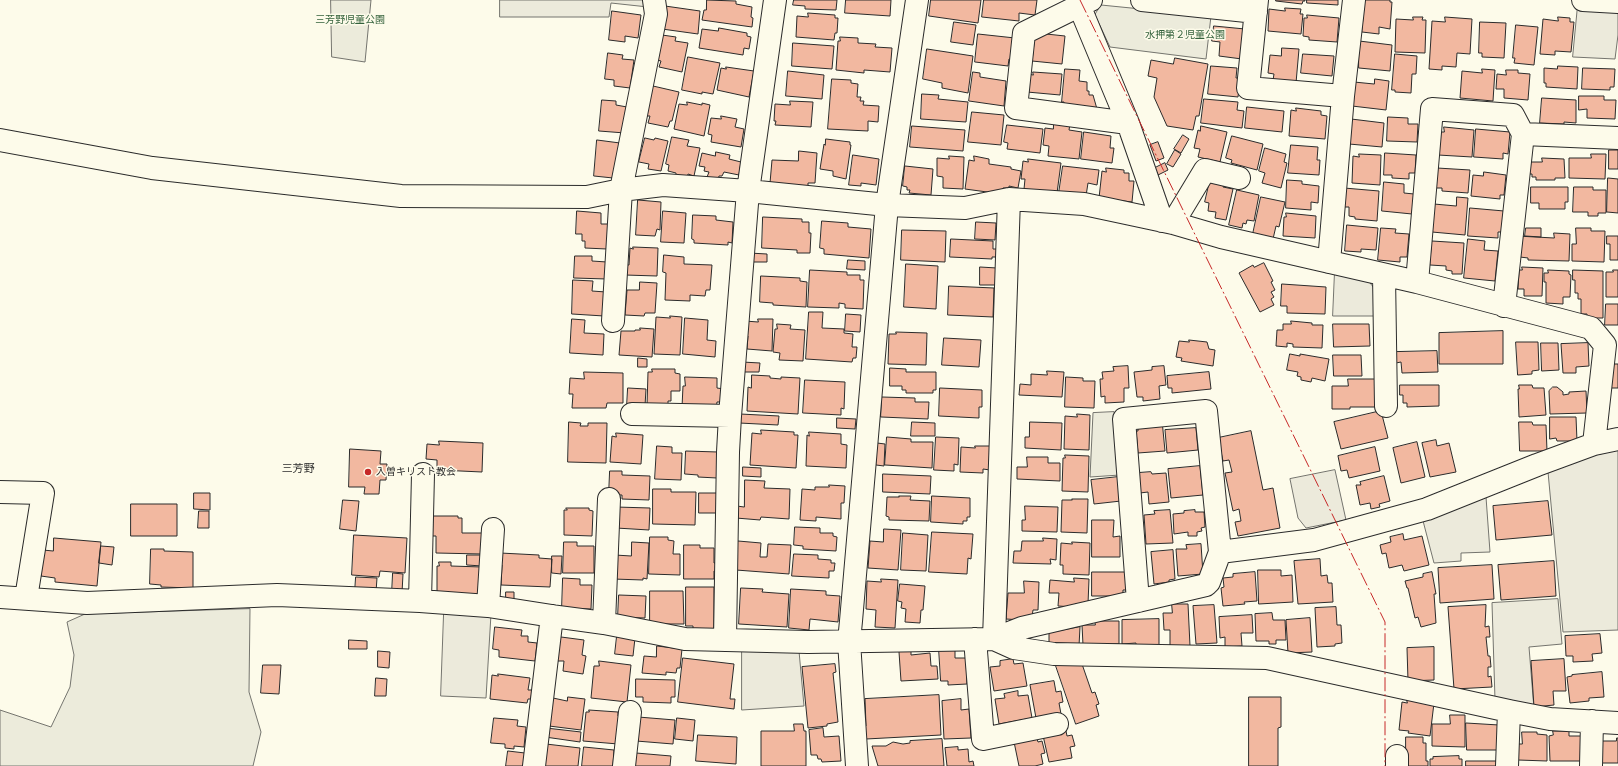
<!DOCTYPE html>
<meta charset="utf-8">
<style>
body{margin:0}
canvas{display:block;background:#fdfbea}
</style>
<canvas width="1618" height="766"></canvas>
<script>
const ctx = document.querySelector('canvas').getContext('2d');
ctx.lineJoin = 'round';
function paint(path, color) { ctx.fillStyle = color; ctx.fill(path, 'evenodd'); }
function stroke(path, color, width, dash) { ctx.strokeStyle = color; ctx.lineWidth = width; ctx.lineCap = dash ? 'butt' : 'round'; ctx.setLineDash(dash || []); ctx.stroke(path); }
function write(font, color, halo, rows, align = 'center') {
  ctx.font = font + ' Montserrat,"Noto Sans JP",sans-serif'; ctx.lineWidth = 3; ctx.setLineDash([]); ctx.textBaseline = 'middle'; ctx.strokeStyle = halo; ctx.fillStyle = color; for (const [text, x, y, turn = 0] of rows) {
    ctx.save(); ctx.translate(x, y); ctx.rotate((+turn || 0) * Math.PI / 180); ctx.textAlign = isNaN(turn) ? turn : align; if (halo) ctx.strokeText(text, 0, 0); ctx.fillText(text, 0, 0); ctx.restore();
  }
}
const green = new Path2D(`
 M331 0H371L365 62 332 57Z
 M1101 5 1211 16 1206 59 1110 47 1095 15Z
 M1114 412 1120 475 1090 477 1093 413Z
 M250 609 249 692 261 732 253 766H0V710L51 727 70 687 74 655 67 622 85 614Z`);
const parking = new Path2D(`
 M500 0H647L648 7 611 3 609 17H500Z
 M1578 5 1618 9V35L1615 59 1573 57Z
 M1335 270 1365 277 1375 289 1374 316H1333Z
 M1618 450V630L1563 632 1548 472 1588 457Z
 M1335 470 1346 520 1306 528 1298 518 1290 479Z
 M1486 497 1490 552 1461 553V561L1434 563 1422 517 1453 510Z
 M1558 599 1562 644 1529 647 1534 709 1495 700 1492 603Z
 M444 613 491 614 486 698 441 696Z
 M742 648 799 651 804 706 742 710Z`);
const building = new Path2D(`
 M707 0 736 1V4L752 7 751 17 753 18 752 27 702 20 704 10H706Z
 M794 0H837L836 10 805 9V6L793 5Z
 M846 0H891L890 16 845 13Z
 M931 0H981L978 23 929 16Z
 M984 0H1037L1035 15 1019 13V21L982 17Z
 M1276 0H1305V1H1303L1302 4 1276 1Z
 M1307 0H1338V5L1307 3Z
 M1365 0H1390V2H1392L1390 29 1379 27V34L1362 32Z
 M665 6 700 11 698 34 662 29Z
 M1285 8 1301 9 1300 14H1303L1301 34 1268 31 1269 9 1285 11Z
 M612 11 641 15 638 38 625 36V42L609 40Z
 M808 13 835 15V18H838L837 33H835L834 40 796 37 797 16 808 17Z
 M1307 15 1339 18 1337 42 1309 40V37L1303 36 1304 18H1307Z
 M1413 17H1423L1422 20H1426L1425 53 1395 52 1396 19 1413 20Z
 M1445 17 1472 19 1470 54 1457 53 1456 67 1442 66V70L1429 69 1432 21 1445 22Z
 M1558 17 1570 18V22H1574L1571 52 1555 51V55L1540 54 1543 19 1558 21Z
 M954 22 976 25 973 45 951 42Z
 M1480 22 1506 23 1504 58 1482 57V53H1479Z
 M1516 25 1538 27 1534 65 1514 63 1515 58H1513Z
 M1214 26 1245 29 1242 59 1219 56 1220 42 1212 41Z
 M719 28 747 33V36L751 37 749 49 744 48 743 55 699 48 702 29 718 31Z
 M1037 33 1065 36 1062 64 1032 61 1035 34Z
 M978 34 1015 38 1011 59H1009L1008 66 975 62Z
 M662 35 676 37 675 41 688 43 682 72 659 67 661 61 657 60Z
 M840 37 858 38V43L876 44 875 47 892 48 890 72 864 70V73L836 70 838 41H840Z
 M1359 41 1392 45 1390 71 1359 68Z
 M793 43 834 46 832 69 792 66Z
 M1282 48 1299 49 1296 83 1273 80 1274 74 1268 73 1270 55 1281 56Z
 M927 49 973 56 968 93 942 88V83L923 79Z
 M608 53 623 55 622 59 634 60 630 88 614 86V80L605 79Z
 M1303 54 1334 56 1332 76 1301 73Z
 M1395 54 1417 56 1416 74H1412L1411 93 1395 92V90H1392Z
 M688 57 720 63 713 94 702 92V94L682 90Z
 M1175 58 1208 64 1199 116H1196L1193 130 1167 126 1154 97 1157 78 1148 76 1151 60 1173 64Z
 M1211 66 1237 68 1236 78H1240L1238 97 1208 94Z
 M1558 66 1578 67 1577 89 1546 87V83H1544V68L1557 69Z
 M726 67 754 71 749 97 717 90 721 68 726 69Z
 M1583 68 1615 69 1614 87H1610V90L1582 89Z
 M1065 69 1080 70 1079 81 1087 82V91H1089V95H1093L1097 109 1064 107V102H1062Z
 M1482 69 1495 70 1493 101 1460 98 1462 71 1482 73Z
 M1506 70H1518V73L1530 74 1528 100 1504 98V89H1496L1497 74 1506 75Z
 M788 71 824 75 822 99 786 96Z
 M973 72 980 73V77L1006 81 1004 106 969 101Z
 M1033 72 1062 74 1060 95 1027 92 1028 74 1033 75Z
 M832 79 851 80V83L858 84 857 97H861L860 101H864L863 105 879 106 878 122 868 121V131L828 129Z
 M1375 79 1389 81 1386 110 1352 106 1354 82 1374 84Z
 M653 86 679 92 672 121H670L668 127 648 123 650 116H646Z
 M922 94 939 95 938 99 968 102 966 122 921 119Z
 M1579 96H1604V100H1616L1615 119 1587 118V109L1579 110Z
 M1542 98 1576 100V123L1564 122V124L1540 123Z
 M1204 99 1238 102 1237 110 1244 111 1242 128 1201 123Z
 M602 100 616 101V105L627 107 625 133 599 131Z
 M790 101 813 102 811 127 775 125 776 121H774L775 104 790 105Z
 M687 102 702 105V103L710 105 704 136 674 129 679 104 687 105Z
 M1247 107 1284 111 1282 132 1245 128Z
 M1296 108 1321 111V115L1327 116 1325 139 1289 136 1291 110 1296 111Z
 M972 112 1004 115 1001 145 968 142Z
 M721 116 737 119 735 127 744 129 741 147 711 142 712 135 708 134 711 118 721 119Z
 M1388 117 1408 118V124H1418L1417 142 1387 141Z
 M1351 119 1384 123 1382 147 1349 144Z
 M1054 122 1070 124 1069 130 1082 132 1079 159 1048 156 1049 146 1043 145 1045 128 1053 129Z
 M1007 125 1043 129 1040 153 1007 149 1008 143 1004 142Z
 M912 126 965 130 963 151 910 147Z
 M1201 126 1227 132 1220 162 1198 157 1200 149 1194 148 1198 130 1200 131Z
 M1444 127 1474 130 1472 157 1438 155 1440 132H1444Z
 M1476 129 1510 132 1508 154 1503 153V159L1474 157Z
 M1084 132 1111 136 1110 148H1114L1112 163 1081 159Z
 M1183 135 1189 139 1181 153 1174 149Z
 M1232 136 1263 144 1257 170 1231 163 1232 160 1226 158Z
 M672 137 689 140 687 146 700 148 694 176 688 174 687 177 676 175V173L668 171 669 165 666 164Z
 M645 138 654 140 655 138 668 141 661 171 648 169 649 164 639 162Z
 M826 139 850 142V145H851L846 179 833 176V171L820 169 824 144 825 145Z
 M597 140 620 143 618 169 614 168 613 178 594 176Z
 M1158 142 1164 158 1156 161 1150 145Z
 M1291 145 1318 147 1317 160H1320L1319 175 1288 173Z
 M1265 148 1286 154 1284 162 1287 163 1281 188 1262 183 1265 173 1259 171Z
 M1175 150 1181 154 1173 167 1167 164Z
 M1609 150H1618V169H1609Z
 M799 151 817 153 815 183H808V186L770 183 772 160 798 161Z
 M716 152 730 155 729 159 741 162 739 175 724 172 722 176H719L718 179 707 177 709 172 704 171 705 167 699 166 702 153 715 156Z
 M1385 153 1416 155 1415 173H1409V179L1392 178V175H1384Z
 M1359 154 1381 155 1380 185 1352 183 1353 156 1359 157Z
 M1591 154H1606L1605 179 1569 178V158H1591Z
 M853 155 879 159 876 185 861 183V186L849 185Z
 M949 156 964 157 963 189 943 188V177L937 176V158L949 159Z
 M974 156 989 159V164L1011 167V169L1021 171 1018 188 1009 186V188H1003L1002 194 965 189 969 160 974 161Z
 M1542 158 1564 159 1565 178H1555V180H1536V177H1532V174H1525L1528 162H1542Z
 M1028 159 1061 163 1057 193 1024 189 1025 179H1021L1023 161 1028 162Z
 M1165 163 1168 170 1158 175 1155 168Z
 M905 166 933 169 931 195 909 193 910 190H907V187L903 186Z
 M1063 166 1099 170 1097 185 1088 183 1086 196 1059 193Z
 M1106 168 1124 170V173H1129V181H1134L1132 202 1099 198 1102 171 1106 172Z
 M1437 168 1470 170 1468 193 1442 191V188H1435Z
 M1484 172 1506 175 1504 195H1500V199L1471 196 1473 175 1483 176Z
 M1608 178 1618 179V213L1607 212Z
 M1287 180 1302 181V184L1319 186 1318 203 1311 202V210L1286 208Z
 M1210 181 1224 184 1223 187 1233 189 1226 220 1215 218 1216 212 1208 211 1209 203 1205 202Z
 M1384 182 1404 184V193L1414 194 1412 214 1382 211Z
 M1531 187H1568V202H1565V209H1539V203H1531Z
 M1574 187H1593V190H1606V213H1598V216H1588V212H1573Z
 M1344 188 1379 191 1377 221 1355 219V217L1349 216V207H1343Z
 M1237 190 1259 195 1254 221 1247 220 1246 224 1243 223 1242 228 1229 225Z
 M1261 197 1285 202 1279 227 1276 226 1273 239 1253 234Z
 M1457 197 1468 198 1465 235 1432 232 1434 204 1456 206Z
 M638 200 661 202 660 230 657 229 655 236 636 235Z
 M1470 208 1504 211 1502 232H1498V238L1468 236Z
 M577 211 601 213V224H608L607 249 585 248V241H582V234H576Z
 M663 211 686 213 684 243 661 242Z
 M1286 213 1316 216 1315 238 1283 236 1284 217H1286Z
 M693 215 716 216V220L733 222 732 243 728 242V245L694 243V240L692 239Z
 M763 217 802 219V222H809V233H811L810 253H797V250L762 248Z
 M822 221 848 223V227L871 229 869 258 824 254V249L820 248Z
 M976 222 996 223 995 240 975 239Z
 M1347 225 1378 228 1376 250 1361 249V252L1345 251Z
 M1381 228 1396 229 1395 233 1409 234 1407 257H1400V262L1378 260Z
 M1526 228H1541V237L1525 236Z
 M1576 228H1591V231H1605L1604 262 1572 261V244H1576Z
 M902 230 946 231 945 262 901 260Z
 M1554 233 1570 234 1569 261 1528 260V258L1520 257 1517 236 1554 238Z
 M1607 236H1618V260H1610V244H1607Z
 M951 239 993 241V249H999L998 257H992V259L950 257Z
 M1468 239 1485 241 1484 250 1498 251 1495 281 1464 278Z
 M1432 241 1464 243 1462 274H1452V271L1446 270V266L1430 265Z
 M633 247 658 248 657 276 625 275V265H629L630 248 633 249Z
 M749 253 767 254V262H749Z
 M664 255 684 257V264L712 265 710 290H706L705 296 690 295V301L665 300 666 273 663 272Z
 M575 256H592V261L607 262V279L574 278Z
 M848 260 865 261V270L847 269Z
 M1264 263 1273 281 1271 282 1275 290 1271 292 1274 297 1271 299 1274 305 1260 312 1239 273 1253 265 1254 267Z
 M906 264 938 266 936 309 904 307Z
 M980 267 997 268V285H980Z
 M1522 267 1543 268 1542 296H1524V289H1518L1519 270H1522Z
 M810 270 847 272V275H860V280H864L863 309 845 308V304L839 303V308L808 307Z
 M1548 270 1569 271V274L1571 275 1570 297H1563V304L1546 303V282H1544V273H1548Z
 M1573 270 1603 271V318H1587V314H1581V299H1578V293H1575V280H1573Z
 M1613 270H1618V297H1606V272H1613Z
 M761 276 800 278V281L807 282 806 307 773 305V303L760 302Z
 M573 280 593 281 592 291 606 292 604 316 572 314Z
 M640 282 657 283 655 313H645L644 316 625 315 627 290H639Z
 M1282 284 1326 287 1325 314 1287 313V306H1281Z
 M949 286 994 288 993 317 948 315Z
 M1606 304H1618V325H1605Z
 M809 312H823L822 328 844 329V333L853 334 852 347H857L856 358H853L852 362 806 359Z
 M846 314 861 315 860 332 845 331Z
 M670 316 682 317 680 355 654 354 656 317 670 318Z
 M685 318 708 320 707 340 716 341 715 357 683 354Z
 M572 319 585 320 584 333 604 334 603 355 570 353Z
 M758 319H773L772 351 747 349 748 336H744L745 321 758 322Z
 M1291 321 1312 323V325H1323L1322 348 1293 347V344L1287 343V347L1276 346 1277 330H1283V324H1291Z
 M777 324 791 325 790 329 805 330 803 361 779 360 780 353 773 352 775 329H777Z
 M1333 324H1369L1370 346 1334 347Z
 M640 328 654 329 652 357 619 355 621 331H635V330H640Z
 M1503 331V364H1439V333Z
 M896 332 927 333 926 365 888 364 889 334H896Z
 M944 338 981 340 979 367 942 365Z
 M1189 340 1207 342 1209 349 1215 350 1213 366 1181 361 1182 358 1176 357 1179 341 1189 342Z
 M1516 342H1538L1539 370 1532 371V374L1518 375Z
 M1541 343H1558L1559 370 1542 371Z
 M1588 343 1589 366 1576 367V373H1563L1561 344Z
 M1437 351 1438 372 1402 373 1401 362 1396 363V352Z
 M1290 354 1300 356V354L1329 359 1325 381 1312 378 1311 382 1301 380V377L1297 376 1298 372 1287 370Z
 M1333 355H1361L1362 376H1334Z
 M638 358 647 359V367H638Z
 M742 362 760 363 759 372H742Z
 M1610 364H1618V388H1610Z
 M1128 366 1129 388H1124V402L1105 403V396L1101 397 1100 379H1103L1102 372 1114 371 1113 367Z
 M1164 366 1166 385 1159 386 1160 399 1143 401V397H1137L1134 372 1152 370V367Z
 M890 368 906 369V372H936V390H933V393H906V390H902V386H890Z
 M652 369H675V373L680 374V391H671V401H668V407L647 406 648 372H652Z
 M1047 371 1064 372 1062 397 1019 395 1020 384 1031 385V374L1047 375Z
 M584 372 623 373V403H607L606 408H572L573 394H569L570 378 584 379Z
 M1209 372 1211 389 1172 393V388H1168L1167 376Z
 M752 375 770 376V378L781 379V377L800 378 798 414 747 411 748 387 751 388Z
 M685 377 717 378V388L724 389 723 402H717L716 409 682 407 683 386H685Z
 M1066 377 1083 378V381H1095L1094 408 1065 407Z
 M1348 379H1375V407H1350V409H1332V386H1348Z
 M805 380 845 382 844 409 841 408V415L803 413Z
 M1400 385H1439V406L1407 407V403H1403V395H1400Z
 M1519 385H1532L1533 388H1544L1546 415 1519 417 1518 389H1519Z
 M1553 387H1557L1563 392V395L1569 394V392L1586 391 1587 413 1550 414 1549 391Z
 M628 388 646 389 645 406H627Z
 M940 388 982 390V407H979V418L939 416Z
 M882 397 915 398V402H929L928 419 881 417Z
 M1381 411 1388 438 1341 449 1334 422Z
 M740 414 779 416 778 425 739 423Z
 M1077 414 1090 415 1089 450 1064 449 1065 416 1077 417Z
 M1550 417H1576L1577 441H1557L1556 438 1550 439Z
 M837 418 856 419 855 429 837 428Z
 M1162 420 1165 451 1138 453 1136 431H1138V427Z
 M569 422 581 423 580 426H588V423H607L606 463 568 462Z
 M912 422 935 423V436H911Z
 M1030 422 1062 423 1061 450 1025 448V437H1029Z
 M1519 422H1532L1533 425H1546L1547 451H1520Z
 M1196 428 1198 450 1167 453 1165 430Z
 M761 430 794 432V435H798L796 468 750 465 752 433 761 434Z
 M1251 431 1263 490 1273 488 1280 528 1238 536 1235 522 1241 521 1239 509 1233 511 1225 473 1232 472 1229 460 1223 461 1218 438Z
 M809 432 841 434V444L847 445 846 468 806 466 807 435 809 436Z
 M616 433 643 435 641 464 610 462 612 436 616 437Z
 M887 437 911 439V442H933L932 468 885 465Z
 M936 437 959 438 958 465 954 464V471L934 470Z
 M1436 440 1437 446 1449 443 1456 472 1430 477 1422 443Z
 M439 441 483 443 482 472 439 470V467H437V460L426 459 427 444 439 445Z
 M1417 442 1425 477 1401 483 1393 448Z
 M877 443 885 444 884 466 876 465Z
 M657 446 672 447V453H682L681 480 655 479Z
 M975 446H991L990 470 983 469V473L960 472 961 447 975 448Z
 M1375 447 1380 471 1349 478 1347 470 1341 471 1338 456Z
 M350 449 381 451 380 464H387L386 480H380L379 494H364L365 487H349Z
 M686 451 718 452 717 478 698 477V475L685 474Z
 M1065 455 1089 456 1088 492 1062 491 1063 458H1065Z
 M1027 457H1048V463H1060V481L1017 479V467H1027Z
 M1200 466 1203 495 1171 498 1168 469Z
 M743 467 761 468V477L743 476Z
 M610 471H622V475L650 476 649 500 622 499V495H609Z
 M1151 472 1152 474 1166 473 1169 502 1149 504 1148 492 1140 493 1138 473Z
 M883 474 931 476 930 494 883 492Z
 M1384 476 1390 501 1379 504 1380 507 1371 509 1370 503 1360 505 1356 485H1361L1360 482Z
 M1118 477 1121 501 1094 504 1091 480Z
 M745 480 765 481 764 488 790 489 789 519 761 517 760 520 736 518 737 506 744 507Z
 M829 485 845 486 844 503H841V519L816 517V521L800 520 802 489 815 490V487H829Z
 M653 489H671V492H696L695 525 653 524Z
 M194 493H210V510L194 509Z
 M699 493H717V513H699Z
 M899 496H911L910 500 930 501 929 521 889 520V517L886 516 887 497H899Z
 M932 496 970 498V517H967V521H963V524L931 522Z
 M1072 499H1088L1087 533 1061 532 1062 500H1072Z
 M343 500 359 501 356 531 340 529Z
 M1548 501 1552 535 1496 540 1493 506Z
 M131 504H177V536H131Z
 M1025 506 1058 507 1057 532 1022 531V520H1025Z
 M616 507 650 508 649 530 616 528Z
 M566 508H589V510L593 511 592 536 564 535V510H567Z
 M1170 510 1173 543 1146 544 1144 515 1155 514 1154 511Z
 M1195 510V512H1204L1205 527 1201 528 1202 531 1197 532V536H1188V532L1174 534 1173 514 1184 513V511Z
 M199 511H209V528H198Z
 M430 516H458V518H462V533H482V554L436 553V536H430Z
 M1092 520H1114L1113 537 1120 536V557H1092Z
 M795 527 820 528V533H833V536L837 537 836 551 803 549V546L794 545Z
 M884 529 901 530 898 570 868 568 870 541 883 542Z
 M932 532 973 534 971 559 968 558 967 574 929 572Z
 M903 533 928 535 926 571 901 570Z
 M1403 534 1404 540 1422 536 1429 565 1404 571 1402 565 1389 568 1386 553 1382 554 1380 545 1391 542 1390 537Z
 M354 535 407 538 405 573 380 571 379 577 352 575Z
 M650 537H668V540L674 541 673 554H680V575L649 574Z
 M54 538 101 542 97 586 55 582V578L41 576 43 550 53 551Z
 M1043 538 1057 539 1056 560 1050 559 1051 564 1013 563 1014 551H1021L1022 541H1043Z
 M738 541 761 543 760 557H767L768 544 791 545 789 574 736 570Z
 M564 542H577V546H594V573H563Z
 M632 542 649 543 647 579 643 578V580L613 579 615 555 631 556Z
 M1072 542 1090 543 1089 575 1063 574V565H1060L1061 543 1072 544Z
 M1201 544 1203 574 1178 576 1176 549H1187L1186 545Z
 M684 545H700V548H714V563H717V571H714V579H684Z
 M101 546 114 547 112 565 99 563Z
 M151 549H164V551L193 552V588L161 587V585L150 584Z
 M1173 550 1175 579 1169 580V582L1154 584 1151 552Z
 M500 553 539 555V558L552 559 550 587 501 585 502 565H499Z
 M794 554 818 555V559L831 560V563H835L834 571H829V578L792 576Z
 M467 555H482V566L467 565Z
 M552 556H562L561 574 552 573Z
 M1320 559 1321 576 1327 575 1328 583H1332L1333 602 1298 604 1294 561Z
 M1554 561 1556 596 1501 600 1498 565Z
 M439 562H451V566L482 567 481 595 437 594V566H439Z
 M1492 565 1494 599 1440 603 1438 568Z
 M1258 570H1281V576L1292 575 1293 602 1259 604Z
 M1092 572H1127V590H1123V596H1092Z
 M1255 572 1257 601 1244 602 1245 604 1223 606 1221 588 1224 587 1223 578 1233 577V574Z
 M1432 572 1436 594H1434L1436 623 1421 627 1418 617 1415 618 1408 588H1407L1405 581 1423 577V574Z
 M393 573 403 574 402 593H392Z
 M356 577 377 578 376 592H355Z
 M563 578 580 579V585H592L591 609 562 608Z
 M1074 578 1089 579 1088 604H1075V607L1058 606 1059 593H1049L1050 580 1074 582Z
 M881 579 898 580 895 628 875 627 876 610 866 609 867 581 881 582Z
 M1024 581 1039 582 1038 610H1033L1032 617H1022V620L1006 619 1008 593H1024Z
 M900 584 925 586 923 610H921L920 623 905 622 906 609 901 608 902 602 898 601Z
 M686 587H714V633H693V626H686Z
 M741 588 763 589 762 592 789 594 787 627 739 624Z
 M791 589 826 591V595L840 596 838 622 810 619 809 630 789 628Z
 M650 591H683L684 624H650Z
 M506 592H514V600L506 599Z
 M619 595 646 596 645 618 618 617Z
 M1172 604H1188L1190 646H1170V630H1164L1163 613H1172Z
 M1214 605 1217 643 1196 644 1193 606Z
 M1486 605 1485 627 1489 626 1490 637H1486L1488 656H1490L1491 667H1488V677L1491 676 1492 687 1454 689 1448 607Z
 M1336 607 1337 625H1341L1342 643 1335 644V646L1317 647 1315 608Z
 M1272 613 1273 620H1285L1286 640H1276V644H1269V641H1256L1255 614Z
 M1252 615 1253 633H1241L1242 646 1225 647V637L1220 638 1219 617Z
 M1310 618 1312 652 1288 653 1286 620Z
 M1159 619V646L1136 647V643L1122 644V620Z
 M1095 621H1119V644L1083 645 1082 625H1095Z
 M495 627 522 630 521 636H528V642L537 643 535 661 499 657V650L493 649Z
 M1080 627 1079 646 1049 645V633Z
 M1600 634 1602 653 1592 654 1593 661 1573 662V656H1566L1565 636Z
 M617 636 635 638 633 656 615 654Z
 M561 637 584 640 582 655 586 656 583 674 563 671 564 661H557Z
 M349 640 367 641V649H349Z
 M657 646 682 649 680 668H677L676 673 666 672V675L642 673 644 656 656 657Z
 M1434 647V680L1408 681 1407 648Z
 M939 649H955V658H966L967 684 948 685V681H941Z
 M378 651 390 652 389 668 378 667Z
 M911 651V655L930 653 931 666H937L938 679 901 681 899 652Z
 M683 658 734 664 730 699H735L734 709 678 702Z
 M1013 659 1014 664 1023 663 1027 686 994 691 990 667 1000 666V661Z
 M1564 659 1566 691H1553L1554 705 1534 707 1531 661Z
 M599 661 631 665 627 702 591 698 594 666H599Z
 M1055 663 1082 664 1092 693 1095 692 1099 704 1096 705 1099 716 1076 724Z
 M835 664 836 672 833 673 838 722 827 724V726L808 728 802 667Z
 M263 665H281L279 694 261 693Z
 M1602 672 1604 697 1589 698V701L1570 703 1567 677 1572 676V675Z
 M498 674 530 678 528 690H532L531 699H528L527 703 490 699 492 675 498 676Z
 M376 678 387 679 386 696H375Z
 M636 679 675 680V697H671V703L643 702V697H636Z
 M1054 681 1056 692 1061 691 1063 702 1059 703 1061 714 1036 718 1030 685Z
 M1018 691V696L1028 695 1032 718 999 724 995 699 1005 698 1004 694Z
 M939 695 941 735 866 739V737H862V726H866L865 699Z
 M568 697 585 699 581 730 549 726 553 698 567 701Z
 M1249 697H1281V727L1278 728V766H1249Z
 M961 699V710L969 709 971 738 944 739 942 701Z
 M1407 700 1434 703 1430 736 1408 733 1409 731 1399 730 1402 702 1407 703Z
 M589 710 618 712V716H621L618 744 583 741 586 712H589Z
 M1450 715H1465V747L1432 746V724H1450Z
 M638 717 675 720 673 744 636 741Z
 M494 718 518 720 517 726 526 727 524 747 514 746V749L505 748V744L491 743Z
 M677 718 695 720 693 741 675 739Z
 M1466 723 1499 725V750H1467Z
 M794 724H803L804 731H806V766H761V731H794Z
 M1065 726 1067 736 1072 735 1075 746 1070 747 1072 758 1049 762 1042 731Z
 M546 728 581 732 580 742 545 737Z
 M823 728 824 737 839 736 841 761 822 762 821 759H818L817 755H811L809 730Z
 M1553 731H1569V736H1583V761H1550L1549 736 1553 735Z
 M1035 732 1038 742 1042 741 1045 753 1041 754 1043 764 1035 766H1019L1013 737Z
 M1522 732H1537V734L1547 735V761L1518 760V744H1522Z
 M698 735 737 737 736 764 696 761Z
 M1406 737H1423V743H1426V761H1428V766H1406Z
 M1617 738H1618V763H1599L1600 741H1616Z
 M942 739 944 766H878L872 746H886L893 742 903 744 910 743V741Z
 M546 744 580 748 578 766H544Z
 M584 747 614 750 613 766H582Z
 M958 747V750L968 749 969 762 973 761 974 766H947L945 748Z
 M508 751 525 753 524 766H506Z
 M636 753 671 756 670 766H635Z
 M1459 756V759H1462V766H1430V759H1433V757Z
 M1466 761H1499V766H1466Z`);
const minor = new Path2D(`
 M1078 0 1079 5 1128 123 1162 221
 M1091 0 1024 33 1016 108 1128 123
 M1142 0 1256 12
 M1257 0 1248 88 1343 96
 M1583 0 1618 2
 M0 140 152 168 401 196 587 197 621 190 663 185 748 191 887 205 965 208 1009 199 1084 204 1173 223 1221 237 1417 282 1591 328 1605 345 1594 444
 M1173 223 1205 170 1239 178
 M1329 262 1343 96 1354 0
 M1384 275 1386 406
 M1417 282 1432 109 1513 115 1523 134
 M1504 306 1523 134 1618 138
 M613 321 621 190 656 14 654 0
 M632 414 730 416
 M0 492 43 493 26 598
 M0 597 87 603 277 595 420 601 488 606 552 616 604 623 685 639 808 642 994 639 1022 628 1206 585 1209 582 1220 552 1314 540 1427 509 1537 465 1594 444 1618 439
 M420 601 423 474
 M1138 601 1124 419 1206 411 1220 552
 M488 606 493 529
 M604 623 609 499
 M975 639 983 739 1057 724
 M994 639 1014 648 1054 654 1267 658 1509 711 1550 719 1618 723
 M994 639 1009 199
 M725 640 728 452 730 416 748 191 775 0
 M1397 756V766
 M534 766 552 616
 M624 766 630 712
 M857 766 849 641 851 621 887 205 917 0
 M1507 766 1509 711
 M1591 766 1592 721`);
const power = new Path2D(`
 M1080 0 1385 622V766`);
const markers = [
 [368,472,4,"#c62828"]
];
const parkNames = [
 ["三芳野児童公園",350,20],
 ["水押第２児童公園",1185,35]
];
const poiNames = [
 ["入曽キリスト教会",376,472]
];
const neighbourhoodNames = [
 ["三芳野",298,469]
];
paint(green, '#ecebdb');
stroke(green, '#74746e', 1);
paint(parking, '#eceadb');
stroke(parking, '#74746e', 1);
paint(building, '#f2b8a0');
stroke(building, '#2b2b2b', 1);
stroke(minor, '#2b2b2b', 24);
stroke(minor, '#fdfbea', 22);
stroke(power, '#c62828', 1, [14, 3, 2, 3]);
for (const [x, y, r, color] of markers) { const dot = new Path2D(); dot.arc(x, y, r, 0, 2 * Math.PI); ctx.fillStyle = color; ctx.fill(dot); stroke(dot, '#fdfbea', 1.5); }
write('10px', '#34623c', '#fdfbea', parkNames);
write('10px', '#2b2b2b', '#fdfbea', poiNames, 'left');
write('11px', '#2b2b2b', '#fdfbea', neighbourhoodNames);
</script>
